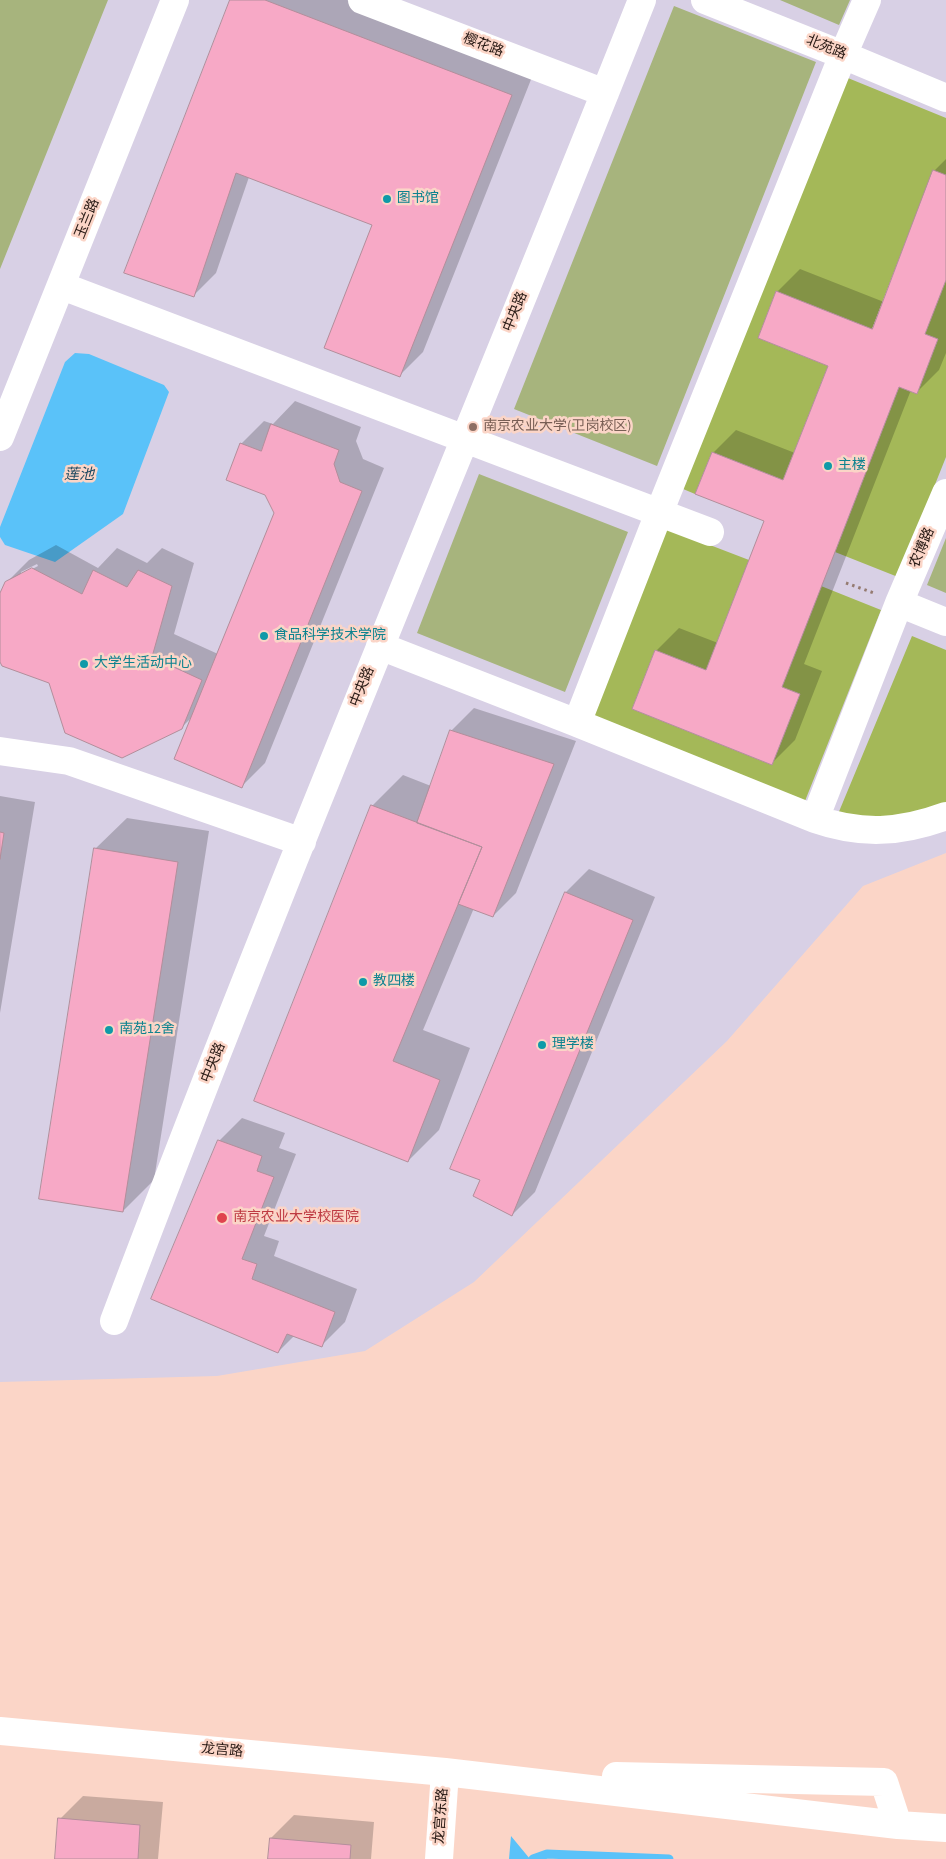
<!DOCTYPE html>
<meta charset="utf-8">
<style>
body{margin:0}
canvas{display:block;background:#fbd5c7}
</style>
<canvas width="946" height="1859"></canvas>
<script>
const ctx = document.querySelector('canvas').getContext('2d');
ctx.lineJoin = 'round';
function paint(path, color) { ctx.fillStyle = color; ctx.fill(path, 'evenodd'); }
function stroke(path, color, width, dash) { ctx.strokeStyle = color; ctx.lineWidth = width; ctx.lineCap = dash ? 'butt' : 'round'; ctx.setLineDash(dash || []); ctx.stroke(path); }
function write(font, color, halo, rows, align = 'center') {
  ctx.font = font + ' "Source Sans 3","Noto Sans SC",sans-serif'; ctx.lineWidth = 5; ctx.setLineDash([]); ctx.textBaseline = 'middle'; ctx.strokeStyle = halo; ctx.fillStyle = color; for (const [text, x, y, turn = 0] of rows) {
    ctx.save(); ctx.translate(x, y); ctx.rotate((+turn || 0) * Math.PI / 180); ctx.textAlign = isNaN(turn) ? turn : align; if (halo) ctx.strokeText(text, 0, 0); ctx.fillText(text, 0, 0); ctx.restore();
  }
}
const education = new Path2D(`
 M0 0H946V853L863 886 727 1041 474 1282 365 1351 217 1376 0 1382Z`);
const green = new Path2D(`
 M0 0H108L0 269Z
 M780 0H850L839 25Z
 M674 6 816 62 657 466 514 409Z
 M479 474 628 532 565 692 417 633Z
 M946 538V593L927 585Z`);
const forest = new Path2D(`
 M843 76 946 118V175L933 171 872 329 776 291 758 338 828 366 783 480 712 452 695 494 676 486Z
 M946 280V457L898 577 835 552 899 387 917 394 938 339 925 334Z
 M663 527 749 560 706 670 655 650 632 709 772 765 800 694 782 687 821 586 881 610 803 806 587 719Z
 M912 636 946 650V806L891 818 838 814Z`);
const water = new Path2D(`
 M75 353 89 354 164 385 169 392 123 514 55 562 5 545 0 537V527L65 362Z
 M511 1836 530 1859H509Z`);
const shadow = new Path2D(`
 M231 0H347L534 72 423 352 400 375 374 224 249 177 216 273 193 296Z
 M946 159V353L939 370 916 393 911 390 804 664 822 671 795 740 772 763 656 651 679 628 718 643 766 520 713 453 736 430 795 453 830 365 777 292 800 269 884 302 934 171Z
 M295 401 361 427 356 441 363 459 384 468 265 763 242 786 192 717 181 728 50 682 0 660V596L6 583 29 560 56 545 98 568 117 548 147 563 162 548 194 563 174 634 218 654 275 513 241 444 264 421 273 424ZM37 564 38 566 21 575V572Z
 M474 708 576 741 516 893 493 916 474 908 423 1030 470 1048 439 1130 408 1161 255 1100 372 806 403 775 431 786 451 731Z
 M0 796 35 802 0 1013Z
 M127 818 209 831 154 1180 123 1211 95 849Z
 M589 869 655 897 535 1192 512 1215 482 1179 451 1168 566 892Z
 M242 1118 285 1133 279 1148 296 1154 264 1236 279 1241 274 1256 357 1289 345 1322 322 1345 295 1335 278 1352 153 1299 219 1141Z
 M83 1796 163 1802 158 1859H56L60 1819Z
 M294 1815 374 1822 371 1859H270L271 1838Z`);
const stream = new Path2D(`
 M533 1859 547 1854 669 1859`);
const building = new Path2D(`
 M230 0H265L512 95 400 377 324 348 372 225 236 173 194 297 124 273Z
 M933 170 946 175V280L925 334 938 339 917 394 899 387 835 552 782 687 800 694 772 765 632 709 655 650 706 670 764 521 695 494 712 452 783 480 828 366 758 338 776 291 872 329Z
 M271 424 339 450 334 464 340 482 362 491 242 788 174 759 274 513 265 495 226 480 240 443 261 451Z
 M32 568 82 594 93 570 127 587 138 570 172 586 152 657 202 680 182 729 122 758 65 733 49 683 2 666 0 662V593L5 582Z
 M450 730 554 764 493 917 458 904 482 847 417 823Z
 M371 805 482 847 393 1061 440 1080 408 1162 254 1101Z
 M0 832 4 833 0 859Z
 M94 848 178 862 123 1212 39 1199Z
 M565 892 633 920 512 1216 473 1196 480 1180 450 1169Z
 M218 1140 262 1156 257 1171 274 1177 242 1259 257 1264 252 1279 335 1312 322 1347 287 1334 278 1353 151 1299Z
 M58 1818 140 1825 138 1859H55Z
 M270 1838 351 1845 350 1859H268Z`);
const path = new Path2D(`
 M846 583 874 593`);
const minor = new Path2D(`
 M362 0 605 93
 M705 0 843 55 946 98
 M62 286 710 532
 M0 437 175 0
 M899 603 946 622
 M380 646 577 723 659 513 843 55 867 0
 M577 723 815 819 899 603 946 493
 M0 751 69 761 302 842
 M815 819C861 835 900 833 946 816
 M114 1321C281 877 467 441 642 0
 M0 1731 445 1772 898 1825 946 1828
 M616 1776 884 1782 898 1825
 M439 1859 445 1772`);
const markers = [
 [387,199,5,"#0f9aa8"],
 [473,427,5,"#8d6e63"],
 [828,466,5,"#0f9aa8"],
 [264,636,5,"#0f9aa8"],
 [84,664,5,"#0f9aa8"],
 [363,982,5,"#0f9aa8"],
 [109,1030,5,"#0f9aa8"],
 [542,1045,5,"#0f9aa8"],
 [222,1218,6,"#e0444e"]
];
const streetNames = [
 ["樱花路",483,46,21],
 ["北苑路",826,48,22],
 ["玉兰路",88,219,-68],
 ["中央路",516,312,-68],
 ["农博路",923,548,-67],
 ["中央路",363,687,-68],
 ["中央路",214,1063,-68],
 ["龙宫路",222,1751,5],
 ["龙宫东路",442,1816,-86]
];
const cultureNames = [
 ["图书馆",397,199],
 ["主楼",838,466],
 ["食品科学技术学院",274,636],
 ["大学生活动中心",94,664],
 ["教四楼",373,982],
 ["南苑12舍",119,1030],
 ["理学楼",552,1045]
];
const educationNames = [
 ["南京农业大学(卫岗校区)",483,427]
];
const healthNames = [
 ["南京农业大学校医院",233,1218]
];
const waterNames = [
 ["莲池",79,476]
];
paint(education, '#d8d0e5');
paint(green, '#a7b47d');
paint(forest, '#a4b858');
paint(water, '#5ac2f9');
paint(shadow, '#0003');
stroke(stream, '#5ac2f9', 9);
paint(building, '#f7a9c6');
stroke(building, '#b38e9b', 1);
stroke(path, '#957b71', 3, [2.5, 4]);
stroke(minor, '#fff', 28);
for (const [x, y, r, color] of markers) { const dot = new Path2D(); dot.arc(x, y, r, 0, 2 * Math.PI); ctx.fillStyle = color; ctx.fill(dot); stroke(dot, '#fbd5c7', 2); }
write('14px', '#261813', '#fbd5c7', streetNames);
write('14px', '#0d838f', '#fbd5c7', cultureNames, 'left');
write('14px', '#785e54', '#fbd5c7', educationNames, 'left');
write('14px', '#be3a42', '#fbd5c7', healthNames, 'left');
write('italic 15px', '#1f4a61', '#fbd5c7', waterNames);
</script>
